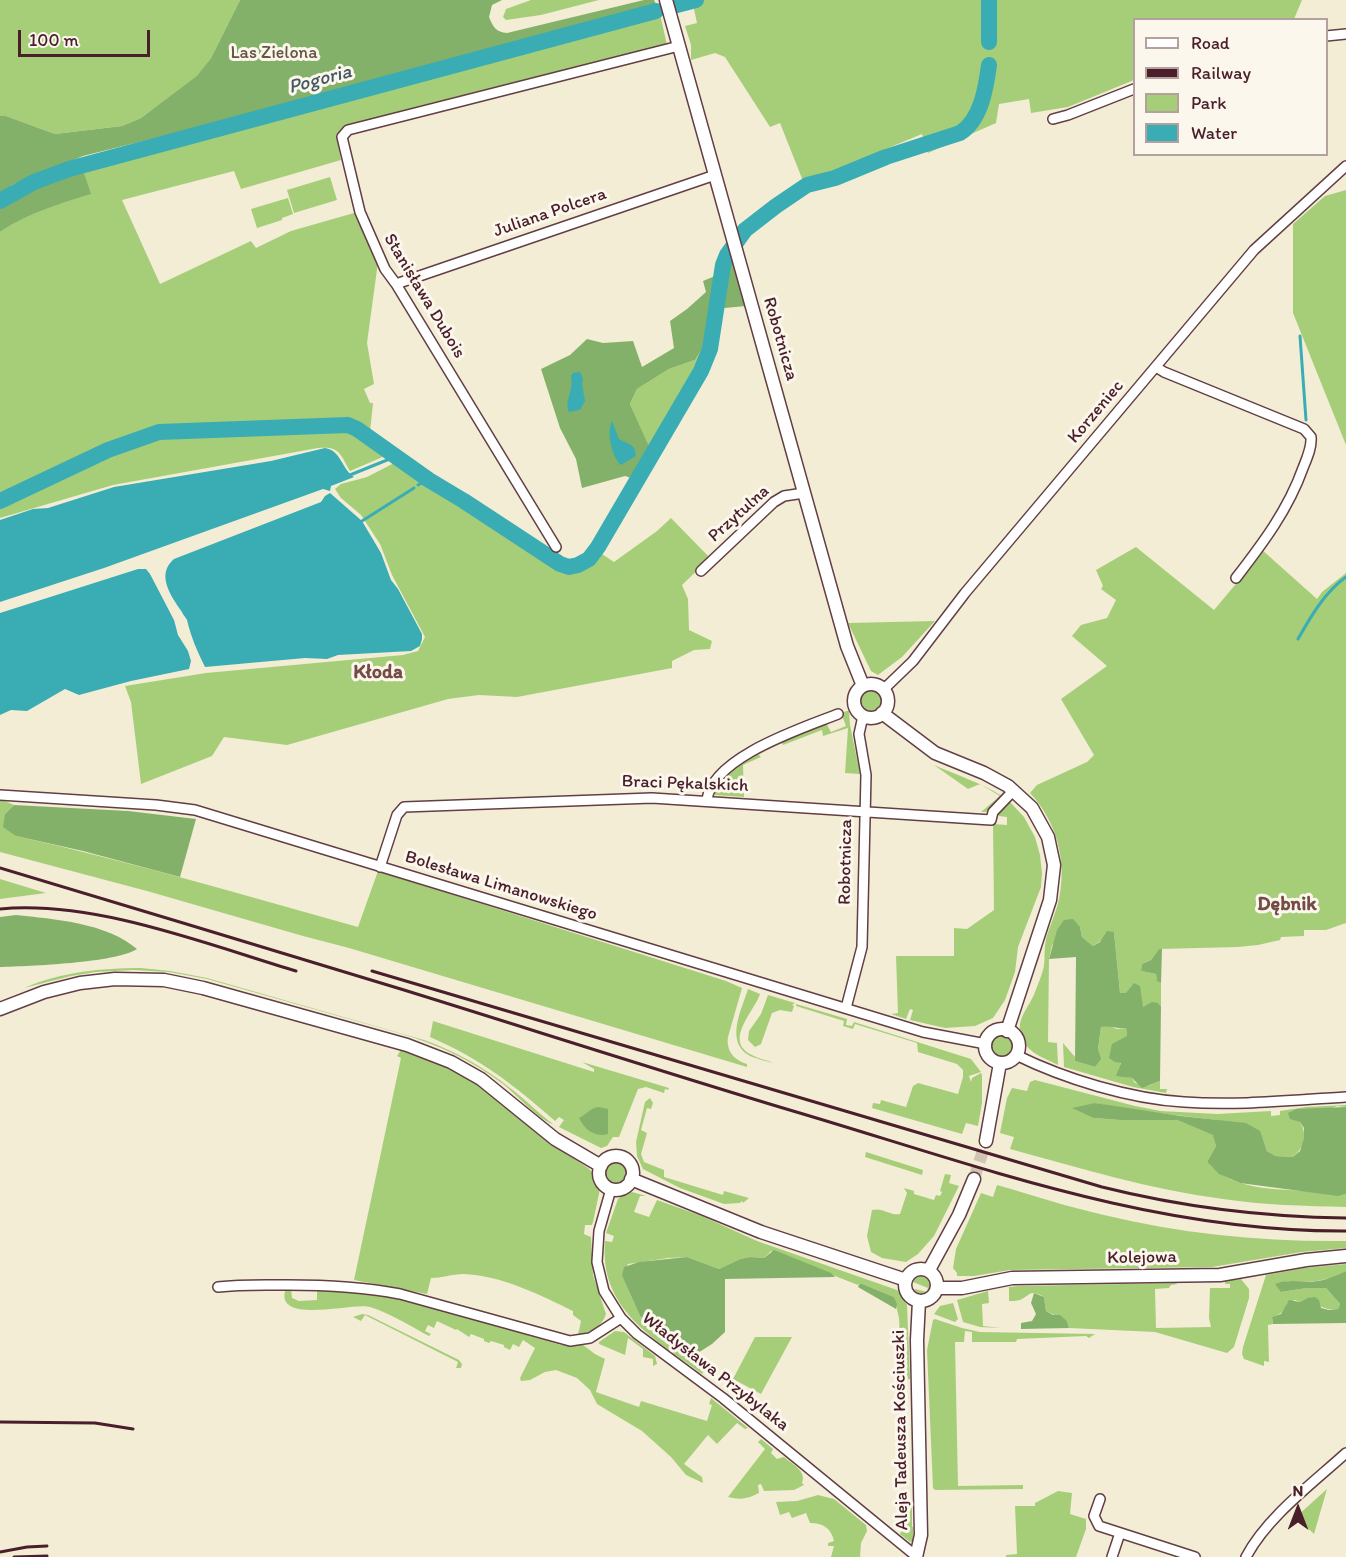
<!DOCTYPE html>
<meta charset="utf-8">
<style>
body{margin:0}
#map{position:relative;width:1346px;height:1557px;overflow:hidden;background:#f3edd6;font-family:Itim,sans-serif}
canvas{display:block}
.legend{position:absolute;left:1133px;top:18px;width:195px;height:138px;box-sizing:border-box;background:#fbf7ec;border:2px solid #b4a19f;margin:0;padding:8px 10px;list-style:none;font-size:18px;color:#4a1f2b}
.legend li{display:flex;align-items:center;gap:12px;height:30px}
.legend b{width:30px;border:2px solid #b4a19f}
.north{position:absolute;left:1268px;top:1479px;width:60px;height:60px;-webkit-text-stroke:4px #fbf7ec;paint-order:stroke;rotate:0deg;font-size:16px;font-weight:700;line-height:24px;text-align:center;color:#4a1f2b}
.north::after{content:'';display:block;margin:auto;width:21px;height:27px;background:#4a1f2b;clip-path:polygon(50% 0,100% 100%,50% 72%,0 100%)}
.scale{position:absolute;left:18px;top:30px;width:132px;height:27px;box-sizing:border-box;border:3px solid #4a1f2b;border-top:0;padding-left:8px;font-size:18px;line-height:21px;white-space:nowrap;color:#4a1f2b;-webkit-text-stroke:4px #fbf7ec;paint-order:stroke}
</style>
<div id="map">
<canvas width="1346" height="1557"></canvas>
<ul class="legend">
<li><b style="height:8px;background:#fff"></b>Road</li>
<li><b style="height:8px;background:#4a1f2b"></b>Railway</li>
<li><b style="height:16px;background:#a6ce79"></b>Park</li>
<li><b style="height:16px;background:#3aacb4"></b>Water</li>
</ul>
<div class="north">N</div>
<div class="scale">100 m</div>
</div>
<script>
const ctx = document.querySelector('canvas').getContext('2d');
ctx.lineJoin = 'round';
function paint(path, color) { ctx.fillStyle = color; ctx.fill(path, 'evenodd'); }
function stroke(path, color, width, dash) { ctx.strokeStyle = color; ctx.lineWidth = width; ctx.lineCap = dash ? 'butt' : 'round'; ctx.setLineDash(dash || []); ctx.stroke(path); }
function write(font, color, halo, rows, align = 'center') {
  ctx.font = font + ' Itim,sans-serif'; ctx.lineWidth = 6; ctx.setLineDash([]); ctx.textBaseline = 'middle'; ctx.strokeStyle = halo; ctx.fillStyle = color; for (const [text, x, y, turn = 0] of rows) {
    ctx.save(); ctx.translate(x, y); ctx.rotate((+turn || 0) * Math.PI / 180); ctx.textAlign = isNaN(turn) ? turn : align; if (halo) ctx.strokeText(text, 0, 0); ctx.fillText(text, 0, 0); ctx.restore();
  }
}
const green = new Path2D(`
 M0 0H240L211 58 197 77 141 118 122 126 55 134 6 116H0Z
 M531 0H599L541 15 506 20 503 17 506 9Z
 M692 0H1302L1294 19 1134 20V80L1068 107 1031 113 1029 99 999 104 996 123 928 153 922 134 828 173 822 174 803 181 780 123 770 127 725 57 715 53 691 60V45L685 26 697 23Z
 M660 14 667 45 345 126 336 135 341 160 241 189 234 171 122 200 160 284 251 241 256 248 291 231 354 213 378 262 367 343 374 384 364 389 370 403H373L370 432 345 420 156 429 134 435 0 498V232C27 213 59 204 90 194L83 170Z
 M330 177 337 200 294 213 287 190Z
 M1346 190V445L1293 313V224L1325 196Z
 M288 198 293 214 282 218V220L257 228 251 209Z
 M707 341 701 358 650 448 630 404 637 389 669 369 695 360Z
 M329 427C350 428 375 436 385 456L350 471C340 454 340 446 318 448L113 485 0 518V505L164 433Z
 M398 461C429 482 544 572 574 570 586 569 591 557 602 554L614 562 657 531 671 518 710 558 682 585 688 599 689 630 712 641 710 649 694 650 672 661V668L517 697 479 695 448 699 287 745 224 737 212 756 141 784 131 702 125 686 206 673 403 655 418 651 425 637 392 575 380 544 361 515 341 498 335 489 341 484 367 477Z
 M1136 547 1214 610 1240 579 1261 549 1317 599 1322 592 1346 573V923L1326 930H1304V936L1281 937 1280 940 1258 945 1238 947 1159 949 1151 960 1142 964 1141 971 1156 974 1157 980 1161 983V1006L1158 1003 1143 1007 1126 993H1120L1114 932 1093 946 1082 937 1080 927 1052 945 1049 959 1048 1042 1057 1043 1058 1065C1042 1057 1022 1051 1020 1030 1018 1017 1031 1004 1035 992 1038 984 1042 975 1044 966 1045 957 1044 948 1046 939 1050 925 1056 913 1059 899 1067 861 1057 822 1030 793L1037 785 1087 762 1094 755 1061 699 1107 666 1072 636 1081 625 1107 618 1116 600 1101 589 1103 586 1096 570Z
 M935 621 902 657 878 675 871 671 848 623Z
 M861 701a10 10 0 1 1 20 0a10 10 0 1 1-20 0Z
 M847 711H849L850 725 860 774 845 773 848 728 823 736 822 730 783 745 781 741 822 724 827 725 831 732 846 726 841 713Z
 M756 752 761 757 743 765 744 797 715 795 714 790 728 770Z
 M934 765C957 775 981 783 1002 796L986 812H981L1000 796 980 784 968 789Z
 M0 799 14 805 5 814 16 836C131 862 244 895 358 927L378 871 726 981 742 988 728 1037C726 1051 734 1060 747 1064V1067L349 948 303 936 147 891 0 852Z
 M1009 801 1024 817 1035 837 1040 855 1042 873 1041 887 1018 947 1015 972 1005 1000 993 1018 975 1026 945 1028 910 1020 913 1010 910 1009 906 1019 891 1014 898 1013 896 956H954V928L967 929 994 910 993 824 1007 825V817L999 816 998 814Z
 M0 879 46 893 0 899Z
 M141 968 170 971 207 978 424 1040C455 1051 484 1067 510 1088 525 1099 538 1113 553 1124 540 1121 516 1094 503 1084 473 1061 439 1045 402 1034L207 979 169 972 133 970 96 972 71 976 24 988C60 972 102 968 141 968Z
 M130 972C196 975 258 997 321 1014 365 1027 411 1036 452 1056 484 1071 511 1093 537 1117L484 1076 180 978 26 992 69 979Z
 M748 989 760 994C754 1012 723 1041 752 1055 758 1059 768 1060 773 1063 766 1061 757 1059 750 1056 724 1042 742 1009 748 989Z
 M768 995 795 1003 792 1005 794 1006 792 1012 780 1010 772 1013 761 1044 755 1047 748 1040 749 1031 761 1014Z
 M796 1004 847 1019 846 1025 852 1026 854 1022 971 1059 981 1072 969 1076 971 1082 972 1078 981 1073 982 1075V1103L978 1126 966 1123 962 1134 872 1108 873 1103 880 1104 881 1100 906 1107 913 1086 918 1083 958 1094 963 1077V1070L957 1064 918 1052 917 1043 855 1024 853 1029 843 1026 844 1021 796 1006Z
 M433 1021 594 1072V1069L582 1062 669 1088 668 1090 665 1089 664 1093 646 1087 638 1089 619 1137H613L607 1146 601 1148 559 1127 564 1120 559 1117 555 1121C514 1085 481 1059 430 1037Z
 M1108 1025 1117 1029 1126 1028 1127 1036 1119 1070 1126 1077 1132 1078 1135 1083 1148 1086 1160 1081V1089H1167L1166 1093 1133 1087 1064 1067 1063 1043 1075 1057V1061L1095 1067 1100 1059 1098 1049 1101 1027Z
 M991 1046a11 11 0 1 1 22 0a11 11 0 1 1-22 0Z
 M401 1050 440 1064 474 1082 505 1105 545 1139 588 1168 593 1173 600 1189 593 1222 592 1225H585L584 1234 591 1237 593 1275 606 1314C602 1327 591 1332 578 1335L581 1321 573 1315V1311C540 1295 501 1275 463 1274 453 1274 442 1278 431 1278L427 1294 354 1280 401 1058 397 1056Z
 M1035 1080 1135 1106 1161 1111 1217 1114 1271 1111V1116L1280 1115V1111L1306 1107 1346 1105V1107L1337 1106 1300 1122C1308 1135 1304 1148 1293 1157L1274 1156 1267 1151 1263 1140 1217 1120 1125 1109 1095 1103 1094 1118 1120 1120H1177L1214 1135 1216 1146 1207 1162C1234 1193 1281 1188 1318 1192 1328 1193 1336 1196 1346 1194V1207C1305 1206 1264 1205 1223 1199 1151 1190 1080 1168 1010 1149L1014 1137 1000 1133 1007 1098 1012 1088 1027 1091 1030 1082Z
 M650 1098 653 1103 651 1109 647 1108 641 1130 647 1133 641 1154 644 1162 664 1170V1177L723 1195 724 1191 749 1198 743 1203 742 1201 740 1203 724 1204 680 1188 643 1169 637 1156 636 1142 645 1102Z
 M866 1152 923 1170 922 1175 865 1157Z
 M605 1173a11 11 0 1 1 22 0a11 11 0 1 1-22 0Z
 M945 1174 951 1175 949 1183 959 1186 934 1236 918 1254 906 1262 882 1258 871 1252 867 1236 872 1210C882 1207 891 1216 900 1214L907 1193 904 1188 914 1191V1194L934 1200 936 1195 940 1196 942 1192 940 1191Z
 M997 1185C1032 1195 1068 1207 1104 1215 1183 1234 1264 1242 1346 1241V1248L1302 1252 1212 1267 1010 1270 974 1276H957V1273L953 1268 956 1249 981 1193 993 1197Z
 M632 1192 646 1196H640L634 1212 649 1217 657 1200 702 1216 757 1241 897 1290 907 1305 910 1379 902 1381 899 1318 894 1297 860 1283 858 1285 771 1251 764 1258 750 1257 740 1259 719 1269 687 1257 668 1258 628 1264 622 1276 640 1316 672 1347 693 1356 703 1363 705 1370 702 1374C654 1338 599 1310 605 1241L612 1242 614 1236 606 1233 618 1199 622 1195Z
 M1346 1264V1271L1334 1277 1317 1281H1286L1281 1292 1307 1288H1326L1340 1304 1338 1309C1325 1311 1318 1305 1307 1298L1300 1302 1295 1300 1287 1303C1285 1311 1280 1315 1272 1317L1273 1324 1268 1325 1269 1362 1264 1361V1366L1244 1359 1242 1354 1243 1347 1266 1275 1304 1268Z
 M922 1274 930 1277 933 1284 931 1291 923 1296 917 1295 913 1292 915 1289 927 1292 928 1288 913 1282 915 1276Z
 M1241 1279 1249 1289V1298L1234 1347 1227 1353 1155 1332 1069 1328 1067 1321 1046 1311 1044 1297C1030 1289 1031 1295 1020 1300 1016 1301 1012 1301 1009 1301V1287L1018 1286 1176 1283 1177 1284 1171 1285 1169 1288 1155 1289 1156 1328 1211 1327 1209 1318 1210 1288H1230V1284H1225V1281Z
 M291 1289 292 1298 299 1301 317 1300V1291L320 1289 391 1295 561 1345H583L595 1354 605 1359 596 1392 639 1407 641 1401 707 1421 712 1405 709 1404 711 1398 748 1428 745 1429 737 1423 717 1444 708 1435 684 1464 702 1477 703 1483 686 1475 671 1457 642 1431 597 1404 590 1390 577 1378 556 1370 545 1372 530 1380 521 1381 520 1378 535 1348 523 1340 519 1347 513 1344 510 1350 504 1347V1345L491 1341 489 1343 484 1341V1339L471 1334 469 1337 457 1329 456 1330 437 1321 434 1328 428 1325 425 1331 431 1334 429 1336C410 1326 390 1313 370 1307 354 1302 277 1325 285 1291Z
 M988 1291 989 1303 982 1304 983 1326 1001 1328 980 1327 963 1322 957 1300Z
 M953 1303 958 1319 955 1322 934 1314 940 1306Z
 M362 1314 368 1315 459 1360 462 1364 461 1368H456L458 1362 365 1315 361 1321 353 1317Z
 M935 1319 962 1328 980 1332 1095 1334 1089 1338 1086 1336 1017 1339 1016 1342H972V1332L965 1331 964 1342H955L958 1486 1023 1485V1489L935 1490 933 1488 927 1350 933 1320Z
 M615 1331 624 1332 655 1356 657 1364 653 1366V1359L643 1357V1349L628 1338 625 1355 599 1344V1342Z
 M755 1337H792L761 1394 733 1379Z
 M761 1439 773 1449 771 1453 777 1459 784 1457C792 1464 807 1471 802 1483L804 1485 794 1490 764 1491 761 1484 758 1485 759 1493C747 1499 741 1500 728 1497L765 1449 758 1442Z
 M1327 1489 1314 1534 1296 1517Z
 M1058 1491 1072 1493 1070 1514 1086 1519V1529L1076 1557H1006V1555L1017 1554 1015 1506H1035V1503Z
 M818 1495 834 1499 866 1525 867 1531 861 1543 860 1557H831L834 1546H828V1543L834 1541C831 1528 823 1523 810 1523L806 1513 792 1518 789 1512 780 1515 776 1502 797 1501Z
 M912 1507V1527H913V1541L910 1542 900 1534Z`);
const forest = new Path2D(`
 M240 0H502L492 5 489 17C493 27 496 32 507 33L644 0H654L657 6 589 26 331 94 83 156 12 185 2 195 26 192 83 170 91 194C59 204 28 213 0 232V116H6L55 134 122 126 141 118 197 76 211 58Z
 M728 245 746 306 714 309 707 341 695 360 669 369 637 389 630 404 650 448 631 478 625 476 582 488 576 459 560 428 541 369 570 355 587 339 603 343 633 341 642 367 674 348 670 321 687 309 706 292 703 281 715 276Z
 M14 805 128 811 196 819 180 877 83 851 16 836 3 827 5 814Z
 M16 915C54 919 107 923 137 949 115 963 30 966 0 967V917Z
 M1073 919 1080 927 1082 937 1093 946 1100 942 1107 931 1114 932 1120 993H1126L1134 983 1140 986 1143 1007 1152 1002 1158 1003 1161 1006 1160 1081 1142 1088 1132 1078 1116 1076 1121 1063 1115 1062 1109 1058 1112 1044 1127 1036 1126 1028C1117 1029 1109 1025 1101 1027L1098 1049 1101 1059 1095 1067 1075 1061 1076 957 1049 959 1057 930 1064 920Z
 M1159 949H1162L1161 983 1157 981 1156 974 1141 971 1142 964 1151 960Z
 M1095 1103 1181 1116 1246 1123 1260 1131 1267 1151 1275 1156 1293 1157 1300 1151 1304 1138V1128L1300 1122 1290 1119 1288 1113 1297 1109 1346 1107V1194L1338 1196 1240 1183 1219 1174 1207 1162 1216 1146 1213 1135 1177 1120H1120L1094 1118 1072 1108Z
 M599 1107 608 1109V1134C595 1138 584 1129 579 1118 587 1114 590 1108 599 1107Z
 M774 1250 831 1273 835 1277 725 1279V1332L712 1344 693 1356 672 1347 640 1316 622 1276 624 1267 639 1262 687 1257 719 1269 740 1259 750 1257 764 1258Z
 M1346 1271V1323L1273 1324 1272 1317 1281 1314 1289 1300 1300 1302 1307 1298 1315 1297 1319 1300 1321 1308 1329 1310 1338 1309 1340 1304 1326 1288H1307L1281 1292 1275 1284C1289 1278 1304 1283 1318 1281 1329 1279 1337 1275 1346 1271Z
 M860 1283 894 1297 897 1304 896 1309 858 1287Z
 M1034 1293 1044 1297 1046 1311 1053 1315H1060L1067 1321 1069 1328 1021 1329V1323L1032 1321 1036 1314 1031 1303Z`);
const water = new Path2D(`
 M580 372 583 378 582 384 585 401 580 410 569 412C564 400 574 392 571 376L573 373Z
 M612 421 619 439C629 445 635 443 636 456L621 465C612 457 606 432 612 421Z
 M325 448C342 451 341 469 354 477L331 486 330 491 323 489 104 568 0 602V520L33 509 48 508 114 487 271 461Z
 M330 493 362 521 381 553 391 580 398 589 422 634V639L420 646 411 651 338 655 327 659 305 658 205 667C197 651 191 637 187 620 186 618 182 613 182 612 170 595 156 574 174 559L321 502 325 496Z
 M138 569H146L150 574 174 620 178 635 188 651 191 661 189 669 131 681 79 695 65 689 27 711 11 710 0 715V613Z`);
const stream = new Path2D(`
 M1300 336 1306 420
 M350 475 397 456
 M418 485 429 480
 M362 521 414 488
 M1298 639C1311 616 1325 592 1346 577`);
const river = new Path2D(`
 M989 0V42
 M677 5 696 0
 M0 201 34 182 69 169 656 11
 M0 501 108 450 159 432 348 425 357 429 429 480 464 501 560 564 569 567 578 565 589 559 598 547 701 371 710 349 723 265 727 255 745 230 776 206 807 185 835 178 886 157 960 133C981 120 986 88 989 65`);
const secondaryTunnel = new Path2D(`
 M974 1179 986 1141`);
const street = new Path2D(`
 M1326 36 1346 34
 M1053 119 1068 115 1134 89
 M396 284 715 175
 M1156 367 1164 372 1304 429 1311 437C1312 447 1307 458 1303 468 1288 510 1263 543 1236 578
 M556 547 396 284 385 269 360 212 342 137 348 130 679 46
 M701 571 774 502 784 496 804 493
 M883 690 913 661 965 593 1254 250 1346 166
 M0 795 156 805 195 810 923 1032 986 1044
 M707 800C712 757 803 728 838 714
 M380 867 397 815 404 807 652 798 991 820 993 812 1014 790
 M846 1008 862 947 866 775 859 734 863 716
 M1016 1055C1065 1079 1130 1099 1184 1102 1238 1106 1293 1100 1346 1097
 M611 1189 599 1231 597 1262 604 1291 621 1318 637 1334 723 1398 916 1556
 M218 1287C242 1284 265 1285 288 1285 326 1285 363 1287 400 1294L570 1341 590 1338 621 1318
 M1100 1499 1094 1516 1099 1526 1195 1557
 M1112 1557 1120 1533
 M1246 1557C1267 1517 1313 1483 1346 1453`);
const secondary = new Path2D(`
 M666 0 847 646 863 686
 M854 701a17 17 0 1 1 34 0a17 17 0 1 1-34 0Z
 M882 713 935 753 984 773 1008 786 1032 808 1048 837 1054 865 1050 900 1007 1031
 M0 1009 44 992 80 983 115 979 164 980 203 988 407 1045 451 1062 481 1079 555 1139 601 1166
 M985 1046a17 17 0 1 1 34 0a17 17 0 1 1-34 0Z
 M986 1141 1000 1063
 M599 1173a17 17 0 1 1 34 0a17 17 0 1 1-34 0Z
 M631 1179 761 1232 906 1280
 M905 1285a16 16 0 1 1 32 0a16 16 0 1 1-32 0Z
 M929 1270 959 1215 974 1179
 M938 1288H962L1012 1278 1220 1275 1306 1260 1346 1256
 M916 1557 921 1535 917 1340 919 1301`);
const rail = new Path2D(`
 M0 868C135 909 269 948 404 990 533 1030 663 1072 793 1111 976 1165 1152 1232 1346 1231
 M0 909C94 900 206 944 296 971
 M372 971 1102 1187C1182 1207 1263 1217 1346 1218
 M0 1422 95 1423 133 1429
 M0 1552 27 1547 47 1546
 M14 1557 47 1556`);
const parkNames = [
 ["Las Zielona",274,53]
];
const streetNames = [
 ["Juliana Polcera",550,213,-19],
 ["Stanisława Dubois",424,296,59],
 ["Robotnicza",780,339,74],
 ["Korzeniec",1096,412,-50],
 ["Przytulna",739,514,-42],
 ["Braci Pękalskich",685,784,2],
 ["Robotnicza",846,862,-89],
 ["Bolesława Limanowskiego",501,886,17],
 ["Kolejowa",1142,1258,-1],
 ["Władysława Przybylaka",715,1372,38],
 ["Aleja Tadeusza Kościuszki",901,1430,-91]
];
const waterNames = [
 ["Pogoria",320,80,-15]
];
const neighbourhoodNames = [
 ["Kłoda",378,673],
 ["Dębnik",1287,905]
];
paint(green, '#a6ce79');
paint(forest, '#84b169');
paint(water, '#3aacb4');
stroke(stream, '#3aacb4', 3);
stroke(river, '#3aacb4', 16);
stroke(secondaryTunnel, '#d1c4b4', 12, [12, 6]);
stroke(street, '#633e45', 12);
stroke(secondary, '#633e45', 15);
stroke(street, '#fff', 9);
stroke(secondary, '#fff', 12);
stroke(rail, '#4a1f2b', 3);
write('18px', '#665442', '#fbf7ec', parkNames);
write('18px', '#4a1f2b', '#fbf7ec', streetNames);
write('italic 20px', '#445762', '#fbf7ec', waterNames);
write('bold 20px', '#744b46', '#fbf7ec', neighbourhoodNames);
</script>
